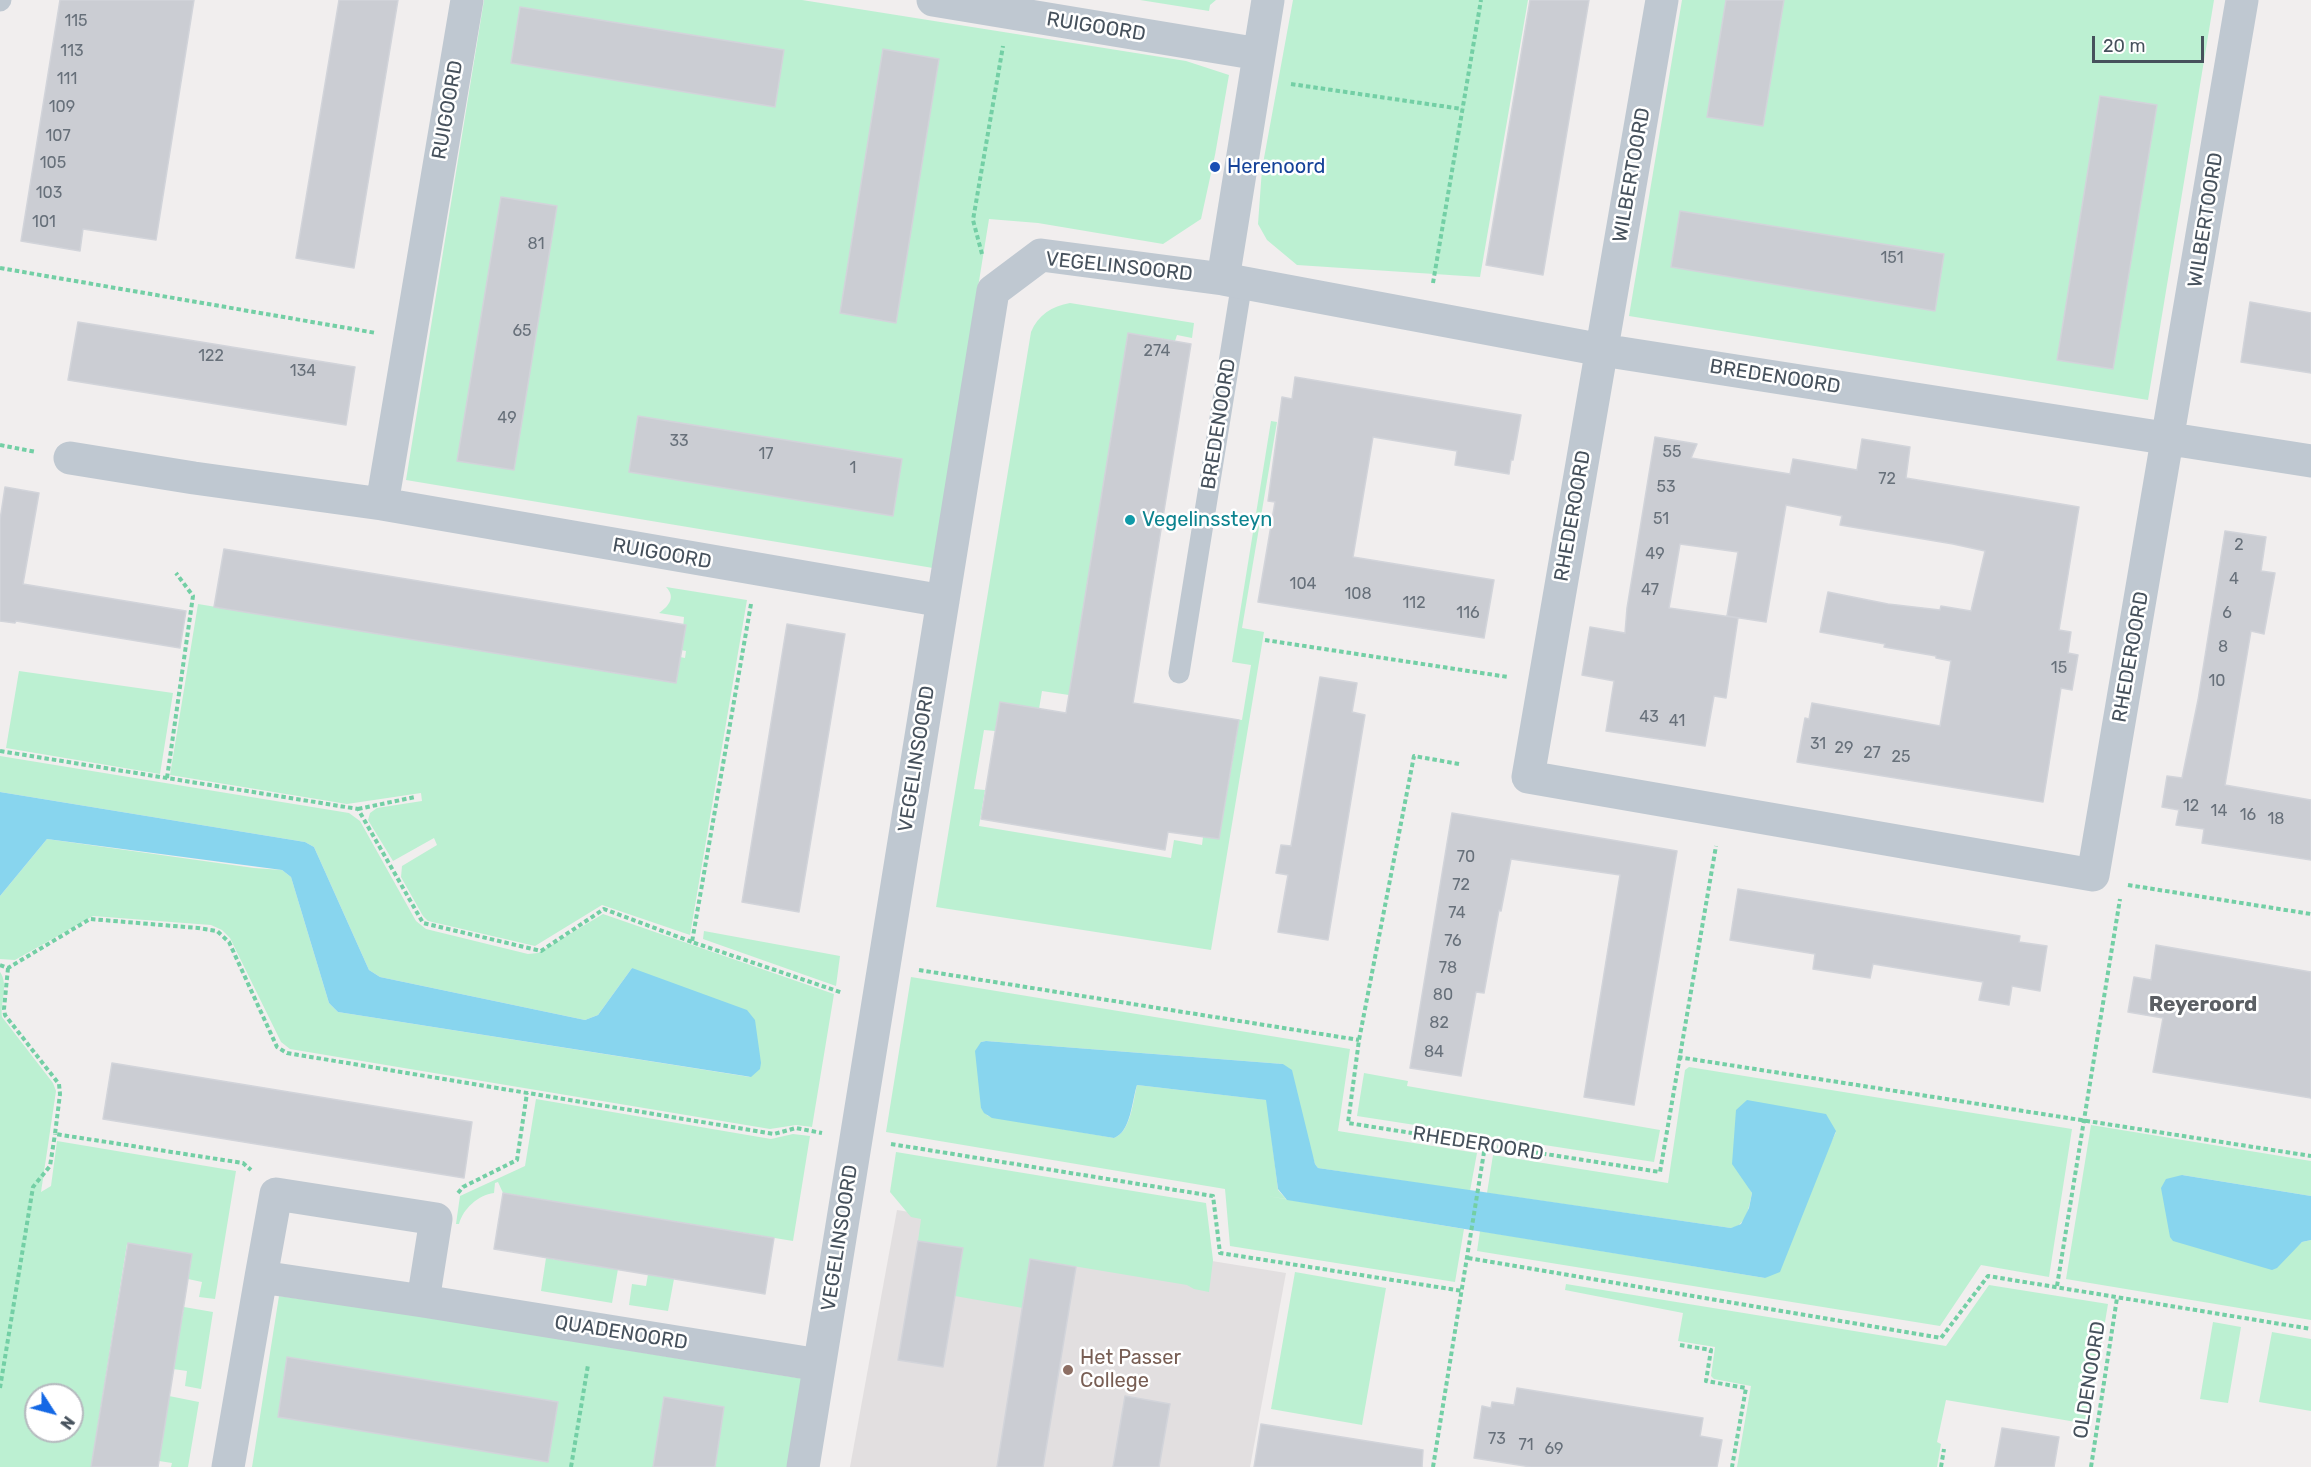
<!DOCTYPE html>
<style>
body{margin:0}
#map{position:relative;width:2311px;height:1467px;overflow:hidden;background:#f1eeee;font-family:Rubik,sans-serif}
canvas{display:block}
.north{position:absolute;left:24px;top:1383px;width:60px;height:60px;box-sizing:border-box;background:#fff;border:2px solid #b5b9be;border-radius:50%;rotate:126deg;font-size:16px;font-weight:700;line-height:24px;text-align:center;color:#46515c}
.north::after{content:'';display:block;margin:auto;width:21px;height:27px;background:#1468e5;clip-path:polygon(50% 0,100% 100%,50% 72%,0 100%)}
.scale{position:absolute;left:2092px;top:36px;width:112px;height:27px;box-sizing:border-box;border:3px solid #46515c;border-top:0;padding-left:8px;font-size:18px;line-height:21px;white-space:nowrap;color:#46515c;-webkit-text-stroke:4px #fff;paint-order:stroke}
</style>
<div id="map">
<canvas width="2311" height="1467"></canvas>
<div class="north">N</div>
<div class="scale">20 m</div>
</div>
<script>
const ctx = document.querySelector('canvas').getContext('2d');
ctx.lineJoin = 'round';
function paint(path, color) { ctx.fillStyle = color; ctx.fill(path, 'evenodd'); }
function stroke(path, color, width, dash) { ctx.strokeStyle = color; ctx.lineWidth = width; ctx.lineCap = dash ? 'butt' : 'round'; ctx.setLineDash(dash || []); ctx.stroke(path); }
function write(font, color, halo, rows, align = 'center') {
  ctx.font = font + ' Rubik,sans-serif'; ctx.lineWidth = 5; ctx.setLineDash([]); ctx.textBaseline = 'middle'; ctx.strokeStyle = halo; ctx.fillStyle = color; for (const [text, x, y, turn = 0] of rows) {
    ctx.save(); ctx.translate(x, y); ctx.rotate((+turn || 0) * Math.PI / 180); ctx.textAlign = isNaN(turn) ? turn : align; if (halo) ctx.strokeText(text, 0, 0); ctx.fillText(text, 0, 0); ctx.restore();
  }
}
const education = new Path2D(`
 M897 1210 1286 1273 1250 1467H850Z`);
const green = new Path2D(`
 M484 0H802L1186 61 1229 75 1215 155 1201 219 1163 244 1038 223 989 219 933 568 406 480Z
 M1140 0H1216L1210 5 1209 11Z
 M1293 0H1528L1480 277 1297 265 1267 240 1258 224 1262 169Z
 M1682 0H2214L2148 400 1629 316Z
 M1070 303 1194 323 1192 338 1177 335 1175 341 1128 333 1069 695 1042 691 1039 709 1000 702 995 731 984 730 974 789 985 790 979 826 1171 858 1174 840 1202 845 1203 837 1219 839 1237 734 1234 719 1242 720 1251 665 1232 662 1271 421 1277 422 1242 628 1264 632 1211 950 936 907 1031 332C1038 315 1052 306 1070 303Z
 M666 587 747 600 690 935 602 905 535 946 428 921 423 916 401 877 402 866 437 845 434 838 393 861 368 820 370 813 377 808 422 801 421 793 347 804 170 775 198 604 676 683 680 657 685 658 686 651 681 650 684 617 659 613C669 606 676 597 666 587Z
 M19 671 173 693 160 774 6 748Z
 M0 756 349 813 360 821 416 921 426 929 528 954 538 953 603 914 834 994 812 1127 796 1125 770 1129 290 1049 281 1042 230 938 222 930 211 925 93 916 15 960 0 959V896L47 839 254 868 282 870 291 877 329 1003 338 1012 750 1077 632 968 598 1015 585 1020 380 977 369 970 314 847 305 842 0 792Z
 M704 931 840 956 836 986 703 939Z
 M0 972C9 984 0 1003 2 1017L53 1083 56 1091 41 1192 51 1186 57 1141 236 1171 215 1299 199 1297 202 1282 188 1279 192 1254 127 1244 91 1467H0ZM36 1395H72V1431H36Z
 M911 977 1350 1049 1338 1131 1477 1153 1470 1191 1318 1168 1315 1164 1283 1064 986 1041 981 1042V1108L988 1116 1114 1138C1131 1132 1133 1100 1137 1085L1267 1100 1278 1190 1286 1199 1267 1196 1464 1229 1455 1282 1230 1246 1225 1189 886 1132Z
 M1689 1067 2072 1129 2049 1277 1981 1265 1940 1326 1477 1251 1480 1231 1765 1278 1836 1132 1749 1188 1752 1193C1749 1206 1747 1226 1731 1228L1487 1193 1493 1155 1668 1183 1685 1070Z
 M1364 1073 1408 1081 1407 1086 1660 1130 1654 1162 1357 1116Z
 M536 1099 771 1139 793 1134 810 1136 793 1241 503 1193 498 1182 495 1183 494 1193C478 1195 463 1209 459 1224H456L460 1196 525 1166Z
 M2091 1125 2311 1161V1196L2182 1175 2294 1249 2302 1242 2311 1240V1320L2066 1279Z
 M896 1152 1206 1203 1213 1260 1209 1292 1194 1289 1187 1285 1031 1259 1023 1308 955 1296 963 1248 918 1241 921 1219 911 1217 890 1192Z
 M546 1258 618 1269 612 1303 541 1291Z
 M1295 1272 1386 1288 1362 1425 1271 1409Z
 M648 1274 674 1279 668 1311 629 1305 632 1284 646 1286Z
 M1566 1284 1946 1346 1989 1285 2108 1304 2088 1424 1946 1400 1937 1442 1941 1444 1937 1467H1737L1751 1386 1714 1379 1711 1376 1715 1347 1678 1341 1683 1313 1565 1290Z
 M279 1296 407 1314 804 1379 790 1467H252Z
 M184 1307 213 1312 201 1389 185 1386 187 1371 173 1369Z
 M2213 1322 2241 1327 2228 1403 2200 1399Z
 M2272 1332 2311 1339V1411L2259 1402Z
 M169 1396 199 1402 188 1467H171L172 1463 159 1461Z`);
const water = new Path2D(`
 M0 792 305 842 314 847 369 970 380 977 585 1020 598 1015 632 968 747 1010 755 1020 761 1063 760 1069 751 1077 745 1076 338 1012 329 1003 291 877 282 870 47 839 0 896Z
 M986 1041 1283 1064 1292 1070 1315 1164 1318 1168 1731 1228 1741 1224 1749 1208 1752 1193 1732 1164 1736 1110 1747 1100 1826 1114 1836 1131 1780 1272 1765 1278 1287 1200 1278 1189 1266 1100 1137 1085C1132 1100 1131 1132 1114 1138L992 1118 984 1113 981 1108 975 1051 981 1042Z
 M2182 1175 2311 1196V1240L2302 1242 2277 1268 2272 1270 2173 1241 2170 1237 2161 1188 2166 1179Z`);
const building = new Path2D(`
 M60 0H194L156 240 83 229 80 251 21 241Z
 M339 0H398L354 268 296 258Z
 M1530 0H1589L1543 275 1486 265Z
 M1726 0H1784L1763 126 1707 117Z
 M520 7 784 50 775 107 511 63Z
 M883 49 939 59 896 323 840 313Z
 M2100 96 2157 105 2113 369 2057 360Z
 M501 197 557 206 514 470 457 461Z
 M1680 211 1944 254 1935 311 1671 267Z
 M2250 302 2311 313V373L2241 362Z
 M78 322 355 367 346 425 68 380Z
 M1128 333 1191 344 1133 703 1239 720 1219 839 1168 832 1165 850 981 819 1000 702 1066 713Z
 M1295 377 1521 415 1513 460H1511L1509 474 1455 465 1457 451 1373 437 1353 557 1494 580 1484 638 1258 602 1275 502 1268 501 1282 397 1292 399Z
 M638 416 902 459 893 516 629 472Z
 M1655 437 1697 444 1691 458 1790 474 1793 459 1857 470 1862 439 1910 447 1906 478 2079 507 2059 630 2071 632 2068 653 2078 655 2072 690 2061 688 2043 802 1797 762 1805 718 1809 719 1812 703 1940 726 1951 661 1936 658V656L1884 647 1885 644 1820 632 1828 592 1888 604 1940 610 1941 606 1971 611 1985 551 1953 544 1840 525 1842 516 1786 505 1766 622 1727 616 1738 552 1680 544 1669 608 1738 618 1726 698 1714 696 1705 746 1606 731 1614 681 1582 675 1590 627 1625 633 1627 608Z
 M5 487 39 493 23 584 186 611 180 648 16 621 15 623 0 621V520Z
 M2225 531 2266 537 2261 571 2275 573 2264 634 2251 631 2225 785 2311 800V860L2202 843 2204 829 2176 825 2179 810 2162 807 2167 776 2182 778 2198 700Z
 M224 549 686 625 676 683 214 607Z
 M787 624 845 634 799 912 742 902Z
 M1320 677 1357 683 1352 712 1365 715 1328 940 1278 932 1288 875 1276 873 1281 845 1291 846Z
 M1452 813 1677 851 1634 1105 1584 1097 1620 875 1511 859 1501 911 1499 910 1484 993 1476 992 1461 1076 1410 1068Z
 M1738 889 2020 936 2019 942 2047 946 2040 991 2012 986 2009 1005 1979 1000 1983 982 1873 964 1870 978 1813 969 1815 954 1730 940Z
 M2156 945 2311 972V1098L2153 1072 2163 1018 2128 1012 2134 977 2151 980Z
 M112 1063 472 1122 464 1178 103 1119Z
 M503 1193 774 1238 765 1294 494 1249Z
 M918 1241 963 1248 943 1367 898 1360Z
 M128 1243 192 1254 163 1437 158 1467H91Z
 M1030 1259 1076 1267 1043 1467H997Z
 M287 1357 558 1402 548 1462 278 1417Z
 M1517 1388 1703 1418 1700 1436 1722 1440 1717 1467H1531L1474 1458 1482 1406 1491 1408 1492 1402 1514 1405Z
 M1125 1396 1170 1404 1159 1467H1113Z
 M664 1397 724 1407 715 1467H653Z
 M1261 1424 1423 1450 1422 1467H1254Z
 M2002 1428 2059 1437 2054 1467H1995Z`);
const path = new Path2D(`
 M1291 84 1462 109
 M982 254 973 220 1003 46
 M0 268 376 333
 M1433 283 1481 0
 M0 445 36 452
 M751 604 692 942 843 993
 M1265 640 1508 677
 M0 751 358 809 423 923 541 951 604 909 692 942
 M1459 764 1414 756 1359 1040 1348 1123 1660 1172 1716 846
 M167 778 193 596 176 573
 M358 809 415 797
 M2128 885 2311 914
 M0 965 8 968 90 919 198 928 217 931 229 942 277 1047 287 1053 774 1134 796 1128 822 1133
 M8 968 4 1009 5 1015 59 1084 60 1094 55 1134 243 1163 251 1170
 M919 970 1359 1040
 M1678 1057 2311 1156
 M891 1144 1213 1196 1220 1253 1463 1291
 M458 1193 463 1187 517 1160 527 1093
 M1468 1258 1941 1338 1988 1276 2311 1329
 M2057 1286 2120 899
 M1680 1345 1711 1350 1706 1381 1746 1388 1732 1467
 M0 1388 33 1187 50 1166 55 1134
 M571 1467 588 1365
 M1433 1467 1485 1146
 M1941 1467 1944 1449
 M2091 1467 2117 1298`);
const service = new Path2D(`
 M0 1 1 0
 M1179 673 1242 282`);
const minor = new Path2D(`
 M933 0 1259 54
 M1662 0 1528 777 2093 875 2242 0
 M1223 279 1268 0
 M70 458 194 478 382 504 943 601
 M382 504 467 0
 M261 1277 276 1194 436 1219 423 1301
 M228 1467 261 1277 423 1301 819 1365
 M803 1467 993 291 1041 255 1223 279 1602 350 2311 461`);
const markers = [
 [1215,167,6,"#1a4fb4"],
 [1130,520,6,"#0f9aa8"],
 [1068,1370,6,"#8d6e63"]
];
const numberNames = [
 ["115",76,21],
 ["113",72,51],
 ["111",67,79],
 ["109",62,107],
 ["107",58,136],
 ["105",53,163],
 ["103",49,193],
 ["101",44,222],
 ["81",536,244],
 ["151",1892,258],
 ["65",522,331],
 ["274",1157,351],
 ["122",211,356],
 ["134",303,371],
 ["49",507,418],
 ["33",679,441],
 ["55",1672,452],
 ["17",766,454],
 ["1",853,468],
 ["72",1887,479],
 ["53",1666,487],
 ["51",1661,519],
 ["2",2239,545],
 ["49",1655,554],
 ["4",2234,579],
 ["104",1303,584],
 ["47",1650,590],
 ["108",1358,594],
 ["112",1414,603],
 ["116",1468,613],
 ["6",2227,613],
 ["8",2223,647],
 ["15",2059,668],
 ["10",2217,681],
 ["43",1649,717],
 ["41",1677,721],
 ["31",1818,744],
 ["29",1844,748],
 ["27",1872,753],
 ["25",1901,757],
 ["12",2191,806],
 ["14",2219,811],
 ["16",2248,815],
 ["18",2276,819],
 ["70",1466,857],
 ["72",1461,885],
 ["74",1457,913],
 ["76",1453,941],
 ["78",1448,968],
 ["80",1443,995],
 ["82",1439,1023],
 ["84",1434,1052],
 ["73",1497,1439],
 ["71",1526,1445],
 ["69",1554,1449]
];
const streetNames = [
 ["RUIGOORD",1096,27,9],
 ["RUIGOORD",448,110,-80],
 ["WILBERTOORD",1632,175,-80],
 ["WILBERTOORD",2206,220,-81],
 ["VEGELINSOORD",1119,267,6],
 ["BREDENOORD",1775,377,9],
 ["BREDENOORD",1219,424,-81],
 ["RHEDEROORD",1573,516,-80],
 ["RUIGOORD",662,554,10],
 ["RHEDEROORD",2131,657,-80],
 ["VEGELINSOORD",917,759,-81],
 ["RHEDEROORD",1478,1144,9],
 ["VEGELINSOORD",840,1238,-81],
 ["QUADENOORD",621,1333,9],
 ["OLDENOORD",2090,1380,-81]
];
const transitNames = [
 ["Herenoord",1227,167]
];
const cultureNames = [
 ["Vegelinssteyn",1142,520]
];
const educationNames = [
 ["Het Passer",1080,1358],
 ["College",1080,1381]
];
const neighbourhoodNames = [
 ["Reyeroord",2203,1005]
];
paint(education, '#e2dfe0');
paint(green, '#bcf0d2');
paint(water, '#88d5ee');
paint(building, '#cbcdd3');
stroke(building, '#d2d4da', 1.5);
stroke(path, '#73cfa5', 4, [4.5, 3]);
stroke(service, '#bfc8d1', 21);
stroke(minor, '#bfc8d1', 33);
for (const [x, y, r, color] of markers) { const dot = new Path2D(); dot.arc(x, y, r, 0, 2 * Math.PI); ctx.fillStyle = color; ctx.fill(dot); stroke(dot, '#fff', 2); }
write('16px', '#67707a', null, numberNames);
write('20px', '#46515c', '#fff', streetNames);
write('20px', '#164399', '#fff', transitNames, 'left');
write('20px', '#0d838f', '#fff', cultureNames, 'left');
write('20px', '#785e54', '#fff', educationNames, 'left');
write('bold 21px', '#5b5f64', '#fff', neighbourhoodNames);
</script>
